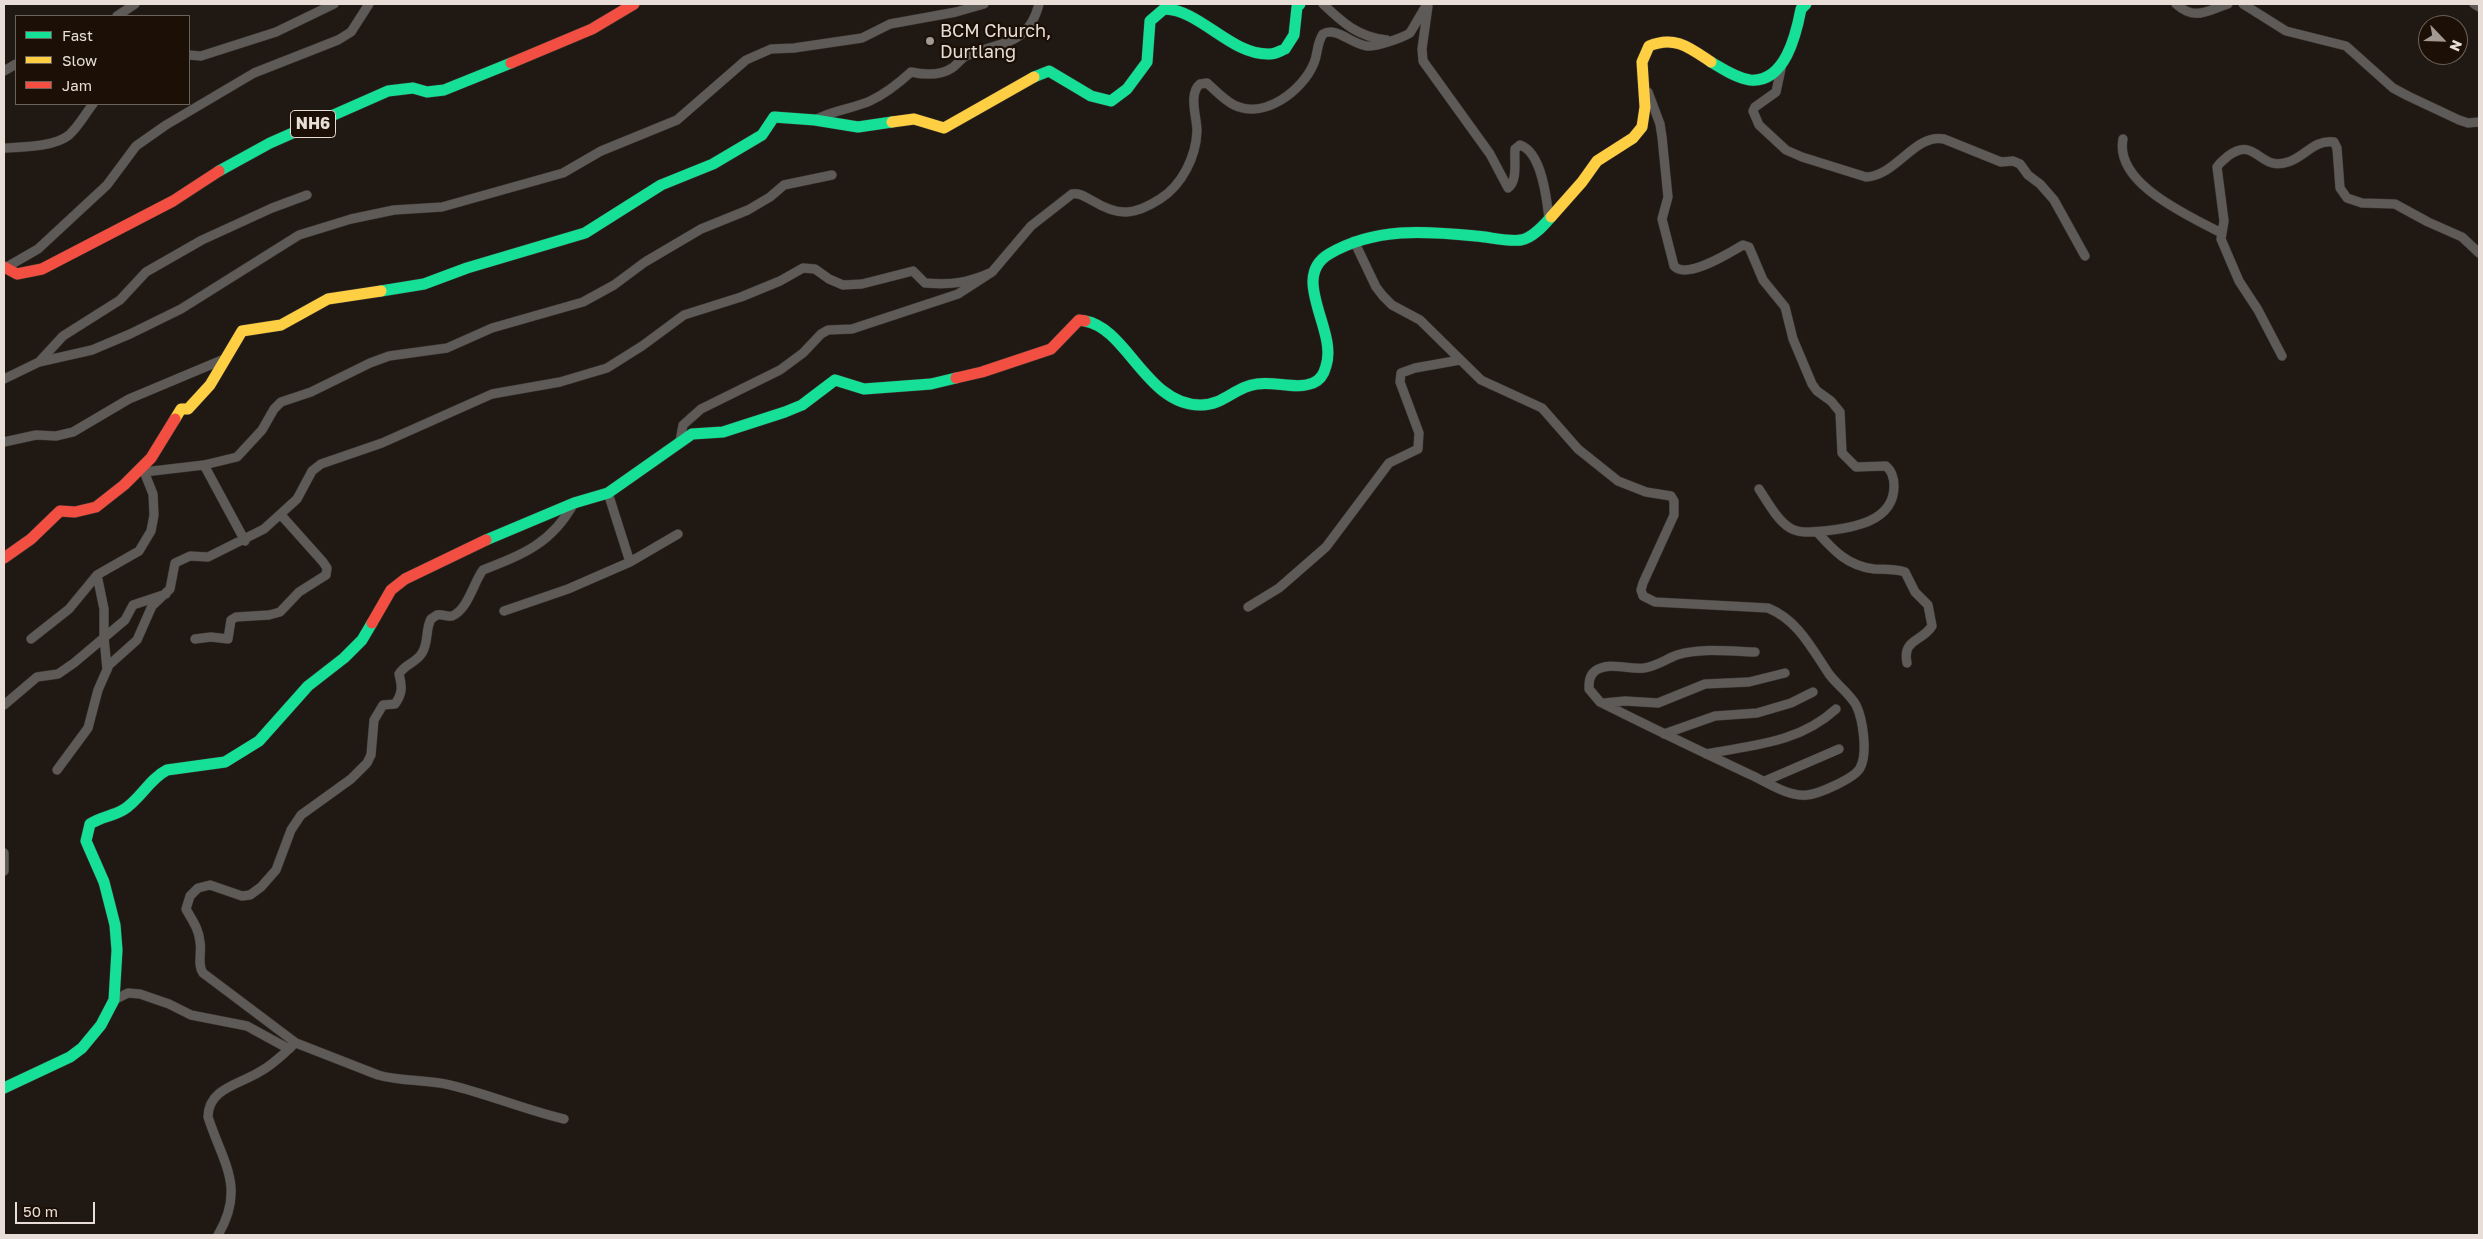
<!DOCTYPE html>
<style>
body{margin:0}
#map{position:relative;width:2483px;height:1239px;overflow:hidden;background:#201913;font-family:"Golos Text",sans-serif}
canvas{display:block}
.frame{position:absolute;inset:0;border:5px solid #e8ded7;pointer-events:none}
.legend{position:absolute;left:15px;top:15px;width:175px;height:90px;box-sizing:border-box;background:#1b0f06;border:1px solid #6d625a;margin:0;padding:6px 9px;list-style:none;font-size:15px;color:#e8ded7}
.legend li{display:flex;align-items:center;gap:10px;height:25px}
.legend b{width:25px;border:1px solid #6d625a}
.north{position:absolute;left:2418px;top:15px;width:50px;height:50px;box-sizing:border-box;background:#1b0f06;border:1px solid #6d625a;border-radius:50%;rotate:114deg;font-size:14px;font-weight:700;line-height:20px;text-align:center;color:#e8ded7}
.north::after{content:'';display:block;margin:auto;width:18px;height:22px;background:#a29992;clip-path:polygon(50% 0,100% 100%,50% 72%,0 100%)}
.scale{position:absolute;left:15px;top:1202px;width:80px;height:22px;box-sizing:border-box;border:2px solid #e8ded7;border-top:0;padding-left:6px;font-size:15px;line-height:18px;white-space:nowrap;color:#e8ded7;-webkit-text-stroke:4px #1b0f06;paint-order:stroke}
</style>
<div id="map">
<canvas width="2483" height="1239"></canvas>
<div class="frame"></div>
<ul class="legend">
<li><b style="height:6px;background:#16e098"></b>Fast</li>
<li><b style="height:6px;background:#ffcf43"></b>Slow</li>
<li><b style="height:6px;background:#f24e42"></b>Jam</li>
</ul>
<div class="north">N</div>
<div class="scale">50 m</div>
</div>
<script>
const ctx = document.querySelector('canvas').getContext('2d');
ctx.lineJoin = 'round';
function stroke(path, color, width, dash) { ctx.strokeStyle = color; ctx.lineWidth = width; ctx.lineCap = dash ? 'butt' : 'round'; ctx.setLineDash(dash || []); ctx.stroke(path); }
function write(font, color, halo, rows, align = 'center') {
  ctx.font = font + ' "Golos Text",sans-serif'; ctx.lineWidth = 4.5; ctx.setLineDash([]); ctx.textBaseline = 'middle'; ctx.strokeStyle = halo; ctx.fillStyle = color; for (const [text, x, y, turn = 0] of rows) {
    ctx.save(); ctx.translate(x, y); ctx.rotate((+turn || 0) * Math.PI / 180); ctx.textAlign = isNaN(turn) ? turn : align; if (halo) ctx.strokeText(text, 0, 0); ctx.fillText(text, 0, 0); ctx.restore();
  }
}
const street = new Path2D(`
 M1323 4C1343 23 1358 37 1387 40
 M2176 4C2195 21 2206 11 2228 4
 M2243 4 2286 31 2346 46 2393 88 2408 96 2459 120 2468 123 2479 122
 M2474 4 2479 7
 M1428 6 1422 49 1423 61 1490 154 1508 188C1518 181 1514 160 1515 149L1520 145C1542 152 1547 200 1549 219
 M117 16 135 4
 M189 55 201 56 276 32 334 4
 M1782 64 1776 92 1755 107 1753 111 1759 125 1786 150 1802 157 1866 177C1896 176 1915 133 1944 139L2001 162 2013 161 2020 164 2028 175 2040 184 2054 200 2085 256
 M4 71 16 64
 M1648 92 1660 124 1662 137 1668 197 1662 219 1674 266C1687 280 1729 253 1743 245L1749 247 1763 280 1785 307 1793 339 1812 384 1817 391 1831 401 1840 412 1842 453 1856 467 1886 466C1892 471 1894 478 1894 486 1894 522 1852 528 1824 531 1813 532 1800 534 1790 528 1777 520 1767 501 1759 489
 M815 120C833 110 852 109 870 101 885 94 899 83 911 72 925 75 940 76 952 68 957 65 961 58 966 56 1000 41 1028 47 1039 4
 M2123 139C2114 184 2190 216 2221 233
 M4 148C21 147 55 147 69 135 79 126 85 114 93 104
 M1354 241 1376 287 1383 296 1392 305 1420 320 1481 380 1542 408 1578 449 1618 481 1646 492 1671 496 1674 501V515L1643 583 1641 590 1643 596 1655 602 1768 608C1798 620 1812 649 1829 674 1837 685 1849 693 1856 705 1863 719 1868 754 1860 768 1855 778 1819 794 1807 795 1788 797 1767 782 1751 775 1700 751 1650 727 1600 702L1589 689C1589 682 1589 676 1595 671 1609 661 1628 670 1644 668 1657 666 1666 659 1677 655 1701 648 1729 651 1755 652
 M5 268 38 249 107 185 136 146 166 125 254 73 338 40 351 32 369 4
 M2282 356 2258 310 2239 281 2221 239 2224 221 2217 167C2220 162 2224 160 2228 156 2256 135 2259 172 2288 162 2305 157 2314 139 2334 142L2337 148 2340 188 2347 198 2362 203 2395 204 2428 222 2462 237 2479 253
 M39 362 63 336 120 300 146 272 202 240 272 208 307 195
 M4 379 39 362 92 350 130 334 181 309 299 235 351 219 394 210 442 207 563 173 601 151 677 120 746 60 771 49 794 48 862 38 890 24 956 12 984 4
 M680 441 683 425 701 409 780 370 803 353 821 334 828 330 852 329 958 294 992 272 1031 226 1072 194C1081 193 1085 197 1093 201 1119 217 1135 215 1160 199 1182 185 1196 157 1197 131 1197 117 1188 94 1200 84L1207 83C1215 90 1224 100 1234 105 1265 120 1303 90 1314 63 1318 53 1317 42 1323 34 1336 26 1353 45 1367 46 1376 47 1402 38 1410 33L1427 4
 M4 442 36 435 56 436 73 432 129 399 222 360
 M204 465 245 541
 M144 472 204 465 237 457 262 430 274 409 281 402 311 392 370 363 389 356 447 348 492 328 583 302 614 285 645 262 701 229 748 210 770 197 784 185 832 175
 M608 493 630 562
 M1817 532C1834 551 1848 566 1874 569 1884 569 1896 569 1905 572L1915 592 1928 605 1932 626C1922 642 1902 639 1907 663
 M97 575 104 609V637L107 670
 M1248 607 1279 588 1326 547 1389 463 1418 449 1419 433 1400 382 1401 373 1415 368 1460 360
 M504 611 568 589 630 562 678 534
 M31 639 69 609 97 575 139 551 151 531 154 515 153 494 143 469
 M195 639 211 637 228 639 231 620 236 617 269 615 280 612 299 592 326 575 327 568 323 562 281 515
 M1604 703 1625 701 1658 703 1705 684 1749 682 1785 673
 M4 705 37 677 58 674 74 663 125 620 133 605 166 594
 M1664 734 1715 716 1757 713 1791 703 1813 692
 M1706 754C1753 745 1799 743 1836 709
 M57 770 88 728 98 690 109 665 137 640 152 606 170 589 175 563 190 556 208 557 264 529 297 499 312 471 321 464 382 443 492 394 560 382 607 368 642 346 684 315 741 297 780 281 803 268 815 269 829 279 843 285 862 284 913 271 925 283C952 285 967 283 992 272
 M1765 781 1839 749
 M4 853V871
 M114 1000 128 993 140 994 169 1004 191 1015 247 1026 289 1049 292 1046
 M564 1119C525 1110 488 1094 450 1085 426 1079 402 1082 378 1075L296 1043 203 973C197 965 202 952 200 942 199 929 192 920 186 909L190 896 198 888 210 885 242 896 250 895 261 887 276 870 291 830 301 815 351 779 367 763 371 755 374 720 383 705 395 704C403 693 402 686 399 674 405 664 416 663 422 653 429 642 425 630 431 619L437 615C442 614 448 617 452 616 468 610 474 581 483 570 524 554 552 543 574 503
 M218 1235C246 1188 223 1163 208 1117 208 1088 241 1084 261 1071 272 1065 280 1057 289 1049`);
const fast = new Path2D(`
 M1711 62C1723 69 1736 78 1750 80 1785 83 1796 35 1801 9L1806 4
 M1034 77 1049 71 1091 96 1111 101 1127 89 1147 62 1150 21 1164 9C1200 9 1231 56 1270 54 1275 54 1280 51 1285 49L1294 35 1297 7 1300 4
 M219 171 270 143 388 91 413 88 427 92 444 90 511 63
 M381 291 424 284 467 268 585 233 661 185 713 164 762 135 774 117 815 120 858 127 892 122
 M1085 321C1127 328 1147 406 1201 405 1224 405 1236 386 1257 384 1275 381 1296 390 1313 383 1321 380 1324 374 1326 366 1338 330 1289 278 1329 254 1375 227 1425 231 1476 236 1490 237 1508 242 1521 240 1533 238 1544 225 1551 217
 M486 540 574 503 608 493 692 434 723 432 785 412 802 405 835 380 864 389 931 384 956 378
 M4 1088 70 1057 82 1048 101 1025 114 1000 117 950 115 925 104 882 86 841 90 824C100 817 113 816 123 810 140 800 149 779 167 770L225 762 259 741 308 686 344 658 362 640 372 623`);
const slow = new Path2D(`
 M892 122 914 119 944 128 1034 77
 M1551 217 1582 182 1597 161 1633 138 1642 127 1645 107 1642 62 1649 46C1675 35 1690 48 1711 62
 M175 419 181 409H188L210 385 242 331 281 325 328 299 381 291`);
const jam = new Path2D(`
 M511 63 592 29 634 4
 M4 267 17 274 42 269 173 201 219 171
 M956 378 982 372 1051 349 1079 320 1085 321
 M4 558 31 539 60 511 75 512 96 507 124 485 151 458 175 419
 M372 623 391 590 405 579 486 540`);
const markers = [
 [930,41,5,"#a29992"]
];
const shields = [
 [313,124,45]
];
const shieldNames = [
 ["NH6",313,124]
];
const poiNames = [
 ["BCM Church,",940,31],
 ["Durtlang",940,52]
];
stroke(street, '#3b352f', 10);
stroke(fast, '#3b352f', 12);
stroke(slow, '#3b352f', 12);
stroke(jam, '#3b352f', 12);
stroke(street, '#5e5a58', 9);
stroke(fast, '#16e098', 11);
stroke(slow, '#ffcf43', 11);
stroke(jam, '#f24e42', 11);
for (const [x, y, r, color] of markers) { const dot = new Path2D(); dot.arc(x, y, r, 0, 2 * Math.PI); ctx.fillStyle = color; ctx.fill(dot); stroke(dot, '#1b0f06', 2); }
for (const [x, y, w] of shields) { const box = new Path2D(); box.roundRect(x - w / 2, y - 13.5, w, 27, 4); ctx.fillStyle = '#1b0f06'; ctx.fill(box); stroke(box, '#e8ded7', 1); }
write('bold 16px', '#e8ded7', null, shieldNames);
write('18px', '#e8ded7', '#1b0f06', poiNames, 'left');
</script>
